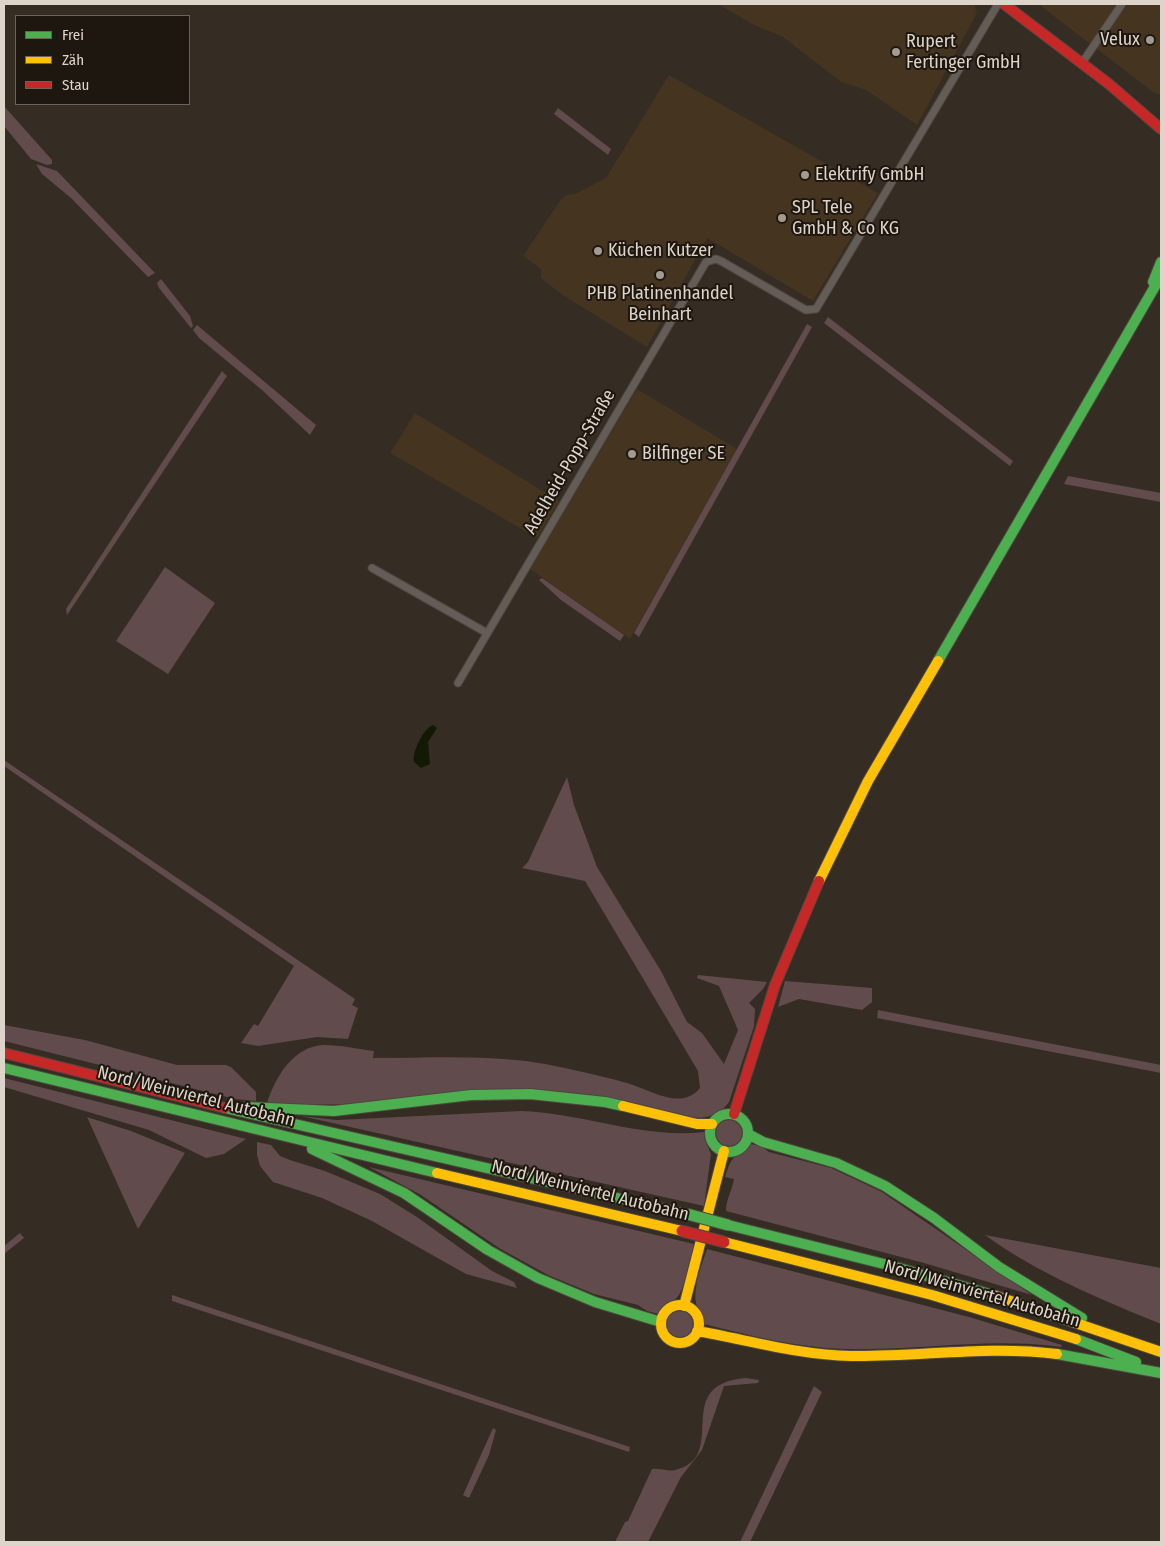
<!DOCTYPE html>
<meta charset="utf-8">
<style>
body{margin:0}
#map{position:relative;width:1165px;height:1546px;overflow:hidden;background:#352c23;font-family:"Fira Sans Condensed",sans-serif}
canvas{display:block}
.frame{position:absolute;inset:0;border:5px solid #ded5ca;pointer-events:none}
.legend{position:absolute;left:15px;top:15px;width:175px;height:90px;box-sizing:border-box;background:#1e1710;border:1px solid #6b635a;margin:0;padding:6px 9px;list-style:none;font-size:15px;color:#ded5ca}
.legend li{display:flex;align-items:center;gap:10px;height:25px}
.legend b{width:25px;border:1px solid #6b635a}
</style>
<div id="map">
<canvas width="1165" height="1546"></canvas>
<div class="frame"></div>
<ul class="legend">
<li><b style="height:6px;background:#4caf50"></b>Frei</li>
<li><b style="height:6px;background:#ffc107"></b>Zäh</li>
<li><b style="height:6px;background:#c62828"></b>Stau</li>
</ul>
</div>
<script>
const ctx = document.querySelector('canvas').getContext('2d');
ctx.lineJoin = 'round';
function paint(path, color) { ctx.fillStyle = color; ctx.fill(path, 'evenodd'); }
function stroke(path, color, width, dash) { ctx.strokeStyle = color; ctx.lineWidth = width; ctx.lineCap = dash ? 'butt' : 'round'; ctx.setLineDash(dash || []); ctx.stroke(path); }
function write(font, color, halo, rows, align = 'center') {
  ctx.font = font + ' "Fira Sans Condensed",sans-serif'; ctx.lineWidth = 4; ctx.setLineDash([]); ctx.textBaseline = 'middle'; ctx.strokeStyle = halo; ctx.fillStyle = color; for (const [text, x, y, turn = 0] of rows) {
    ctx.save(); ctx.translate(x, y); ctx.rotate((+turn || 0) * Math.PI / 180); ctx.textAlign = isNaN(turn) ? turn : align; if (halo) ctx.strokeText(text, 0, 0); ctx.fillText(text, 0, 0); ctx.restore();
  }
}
const built = new Path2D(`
 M718 4H974L977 13 917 125 866 90 841 82 783 37 754 25Z
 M1038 4H1161V95L1153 92Z
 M669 75 878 193 813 301 707 238 647 347 561 294 541 278V269L523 256 559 202 566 195 575 194 606 178Z
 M637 389 737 449 630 639 530 569Z
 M415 413 559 501 537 538 390 453Z`);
const green = new Path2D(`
 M4 106 52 160V164L47 165 31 159 4 126Z
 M558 108 611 149 608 155 554 114Z
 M36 164 57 171 155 273 148 277 71 198 42 174Z
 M161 279 190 316 193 326 191 328 159 288 157 283Z
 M828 317 1013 461 1010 466 824 323Z
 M807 324 812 327 639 637 634 633Z
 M197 325 316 425 310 435 262 390 199 338 193 330Z
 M222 371 227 376 67 615 66 609Z
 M1068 476 1161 493V502L1064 484Z
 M165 567 215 603 168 674 116 641Z
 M542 578 624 635 620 641 561 600 539 580Z
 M4 760 355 999 352 1005 358 1008 348 1039 317 1037 258 1046 241 1043 254 1024 258 1026 294 966 4 766Z
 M567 777 574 805 597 867 661 971 687 1022 702 1033 724 1064 738 1030 719 986 697 978 698 975 767 982 763 989 749 1003 755 1009 754 1026 729 1102C704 1138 646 1102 612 1098 581 1095 548 1100 517 1100 434 1102 350 1107 267 1103 275 1078 293 1046 324 1045 340 1045 358 1049 374 1051L373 1058C424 1058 475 1055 526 1061 554 1065 580 1071 608 1078 616 1080 625 1082 633 1085 654 1092 682 1110 700 1088L698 1071 585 881 522 868 528 862Z
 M785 981 872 988V1002L862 1010 799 999 778 1007Z
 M878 1010 1161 1065V1073L877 1018Z
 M4 1025 85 1040 177 1065H226L231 1067 256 1092V1101L235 1099 4 1041Z
 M4 1078 246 1139 224 1154 206 1158 149 1130 4 1087Z
 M521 1111C583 1113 643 1139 704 1132L705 1140 711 1154 704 1206 301 1116 337 1120Z
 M87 1117 131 1131 185 1153 138 1229Z
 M716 1133a13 13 0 1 1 26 0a13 13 0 1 1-26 0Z
 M257 1142 271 1145 280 1156 290 1160 325 1171 380 1194 417 1217 492 1271 514 1282 517 1288 466 1274 372 1221 322 1198 273 1182 260 1166 257 1155Z
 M751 1144 761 1146 769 1152 831 1168 882 1192 1032 1295 924 1263 726 1211C726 1199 732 1191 734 1179L725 1177C727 1172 728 1165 732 1160 737 1153 746 1153 751 1144Z
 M369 1167 694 1244C690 1260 687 1281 679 1295 673 1304 663 1304 659 1314L647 1311 638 1305 594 1294 548 1275 499 1248 421 1195Z
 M20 1233 24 1238 4 1254V1246Z
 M985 1235 1161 1268V1324C1104 1301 1035 1272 985 1235Z
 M707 1249 969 1317 1062 1345 1061 1347C989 1337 919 1351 847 1349 798 1348 752 1336 704 1324 703 1316 697 1310 696 1303 693 1285 702 1265 707 1249Z
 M172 1295 630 1447 629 1452 172 1301Z
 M667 1324a13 13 0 1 1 26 0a13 13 0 1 1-26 0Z
 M746 1378 759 1380 758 1383 724 1386 702 1450 681 1477 648 1542H615L625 1522 628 1521 652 1469C660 1468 668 1472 675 1470 731 1457 669 1384 746 1378Z
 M814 1386 822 1392 750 1542H740Z
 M493 1428 496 1430 489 1455 469 1498 463 1495Z`);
const water = new Path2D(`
 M433 725 437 728 428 742 430 764 421 768 414 762C412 752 423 729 433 725Z`);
const street = new Path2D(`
 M1082 63 1122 4
 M372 568 487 633
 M458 683 706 262 716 259 721 261 806 310 816 309 998 4`);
const fast = new Path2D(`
 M1153 282 1161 262
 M938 661 1161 276
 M4 1068 437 1173
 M246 1107 334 1111 471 1095 530 1094 605 1102 623 1106
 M225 1108 687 1214
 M710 1133a19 19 0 1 1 38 0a19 19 0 1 1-38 0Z
 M748 1134 763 1142 836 1163 885 1186 934 1218 999 1267 1082 1318
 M312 1149 404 1193 488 1250 538 1278 595 1302 661 1322
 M728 1225 892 1266 993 1295
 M1076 1339 1136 1362
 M1057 1354 1161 1373`);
const slow = new Path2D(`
 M819 881 868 781 938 661
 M623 1106 697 1124H712
 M437 1173 682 1231
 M724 1242 932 1295 1076 1339
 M993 1295 1161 1352
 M661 1324a19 19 0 1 1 38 0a19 19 0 1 1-38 0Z
 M684 1306 724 1151
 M697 1331C748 1340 799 1355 851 1356 921 1357 988 1345 1057 1354`);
const jam = new Path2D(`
 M1004 4 1109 84 1161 129
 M4 1053 225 1108
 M734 1114 775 985 819 881`);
const fastBridge = new Path2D(`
 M687 1214 728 1225`);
const jamBridge = new Path2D(`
 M682 1231 724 1242`);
const markers = [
 [1150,40,5,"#a39a90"],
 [896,52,5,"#a39a90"],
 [805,175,5,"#a39a90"],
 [782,218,5,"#a39a90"],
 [598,251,5,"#a39a90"],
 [660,275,5,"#a39a90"],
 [632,454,5,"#a39a90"]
];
const poiNames = [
 ["Velux",1140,40,"right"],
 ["Rupert",906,42],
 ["Fertinger GmbH",906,63],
 ["Elektrify GmbH",815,175],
 ["SPL Tele",792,208],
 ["GmbH & Co KG",792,229],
 ["Küchen Kutzer",608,251],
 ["PHB Platinenhandel",660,294,"center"],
 ["Beinhart",660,315,"center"],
 ["Bilfinger SE",642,454]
];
const streetNames = [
 ["Adelheid-Popp-Straße",570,462,-60],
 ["Nord/Weinviertel Autobahn",196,1097,14],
 ["Nord/Weinviertel Autobahn",590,1191,14],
 ["Nord/Weinviertel Autobahn",982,1294,16]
];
paint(built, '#45341f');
paint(green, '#614b4c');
paint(water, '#121a06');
stroke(street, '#4e473f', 9);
stroke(fast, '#4e473f', 12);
stroke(slow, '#4e473f', 12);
stroke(jam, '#4e473f', 12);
stroke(street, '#645d57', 7);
stroke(fast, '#4caf50', 10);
stroke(slow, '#ffc107', 10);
stroke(jam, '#c62828', 10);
stroke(fastBridge, '#4e473f', 13, []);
stroke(jamBridge, '#4e473f', 13, []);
stroke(fastBridge, '#4caf50', 11);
stroke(jamBridge, '#c62828', 11);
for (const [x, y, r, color] of markers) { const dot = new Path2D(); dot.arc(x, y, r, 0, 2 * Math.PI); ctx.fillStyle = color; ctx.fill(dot); stroke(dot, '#1e1710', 2); }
write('18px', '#ded5ca', '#1e1710', poiNames, 'left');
write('18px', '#ded5ca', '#1e1710', streetNames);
</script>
